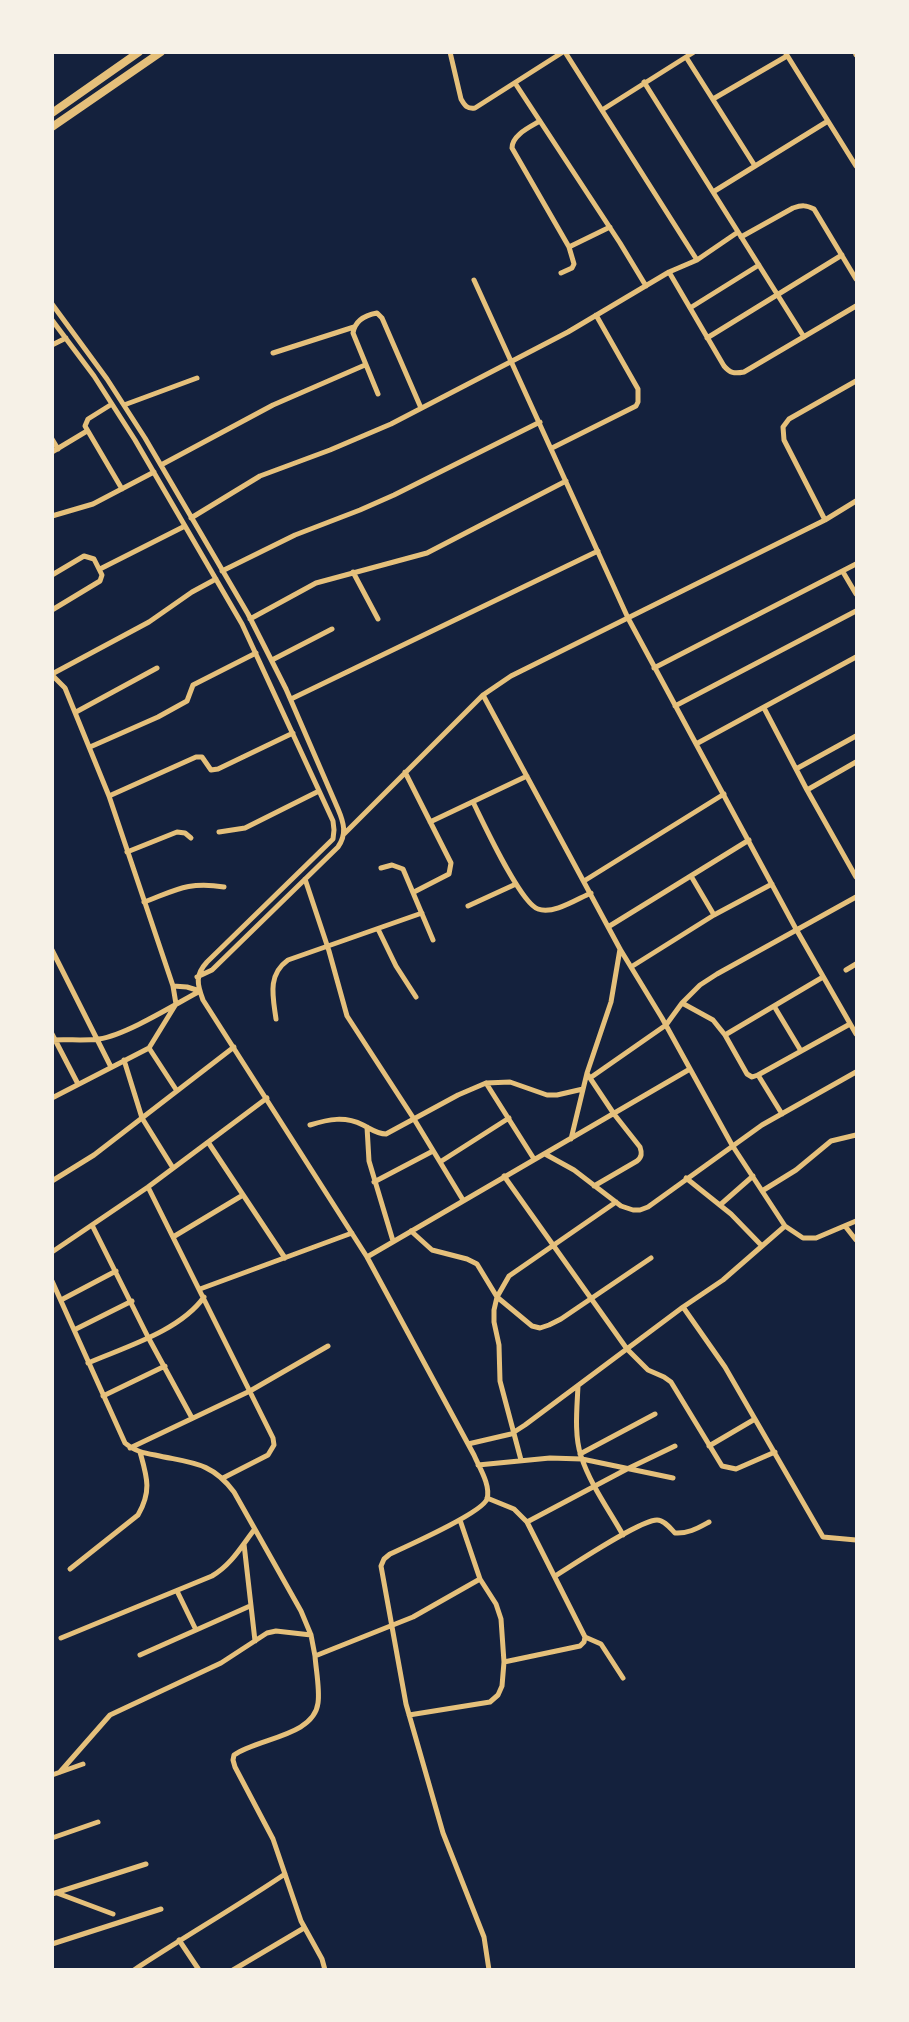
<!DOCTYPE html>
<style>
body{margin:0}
#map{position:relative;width:909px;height:2022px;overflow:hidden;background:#14213d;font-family:Jost,sans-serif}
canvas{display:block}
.frame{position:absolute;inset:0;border:54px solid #f6f1e7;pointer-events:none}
</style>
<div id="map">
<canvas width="909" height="2022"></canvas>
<div class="frame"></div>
</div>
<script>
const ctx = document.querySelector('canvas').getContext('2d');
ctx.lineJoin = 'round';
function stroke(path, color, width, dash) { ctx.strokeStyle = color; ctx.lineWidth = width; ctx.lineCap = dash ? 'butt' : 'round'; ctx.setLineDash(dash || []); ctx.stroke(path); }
const minor = new Path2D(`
 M450 52 461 99C465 106 467 109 475 108L563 52
 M565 52 697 260
 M785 52 856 166
 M855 52 856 55
 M686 57 755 166
 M644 82 804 337
 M515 83 620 243 646 286
 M713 99 787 56
 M602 110 694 52
 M540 121C530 127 512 135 512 148L569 247 574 264 572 268 561 273
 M713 192 828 121
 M741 237 793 208C802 205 806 205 814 209L856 279
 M569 247 610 227
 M669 272 724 366C730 373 734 374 744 372L856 306
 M474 280 628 618 796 929 856 1034
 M52 304 107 379 145 438 248 614 286 689 338 809C344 823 347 834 338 847L212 970 197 977
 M690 308 759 265
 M52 320 94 376 135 440 242 624 333 821 334 830 333 839 207 962C195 975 197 984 203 1000L367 1257 474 1455C479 1467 491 1485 487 1499 482 1513 407 1546 390 1554L384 1559 381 1566 406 1704 443 1833 484 1937 489 1970
 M707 338 842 255
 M52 345 66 338
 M273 353 354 327
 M378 394 353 333C355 320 366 315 377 313L382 318 421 408
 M112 404 88 419 85 426 122 489
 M124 405 197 378
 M52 439 58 449
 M552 448 636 406 638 402V389L596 315
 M52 452 87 431
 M161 465 273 405 365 365
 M52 516 93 504 154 472
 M191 518 260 476 330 450 391 424 568 332 669 272 697 260 738 232
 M825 520 784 440 783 427 789 419 856 381
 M100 569 185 526
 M222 571 295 535 360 510 394 495 540 422
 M353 572 378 619
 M843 572 856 594
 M52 575 84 556 94 559 102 575 100 581 52 610
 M250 619 316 583 427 553 566 481
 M272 660 332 629
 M654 668 856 564
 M52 674 149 622 192 592 216 579
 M52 675 65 688 109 796 173 986 176 1004 149 1048 52 1098
 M483 695 620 949 662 1018 732 1145 785 1226 803 1238H816L856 1221
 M291 699 598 551
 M675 706 856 611
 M764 708 807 790 856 877
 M76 712 157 668
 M696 744 856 657
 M90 747 158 717 187 701 193 685 256 653
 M796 769 856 736
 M405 772 451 863 449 874 414 892
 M807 790 856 762
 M109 796 196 757H202L211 770 218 769 293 733
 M473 802C483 822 520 903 538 909 553 915 577 899 591 893
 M430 822 527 776
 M219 832 245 828 319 791
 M344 834 483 695 511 676 825 520 856 501
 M127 852 177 832 185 833 191 838
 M381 868 392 865 403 869 433 940
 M691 876 714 915
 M305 879 329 951 347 1016 414 1119 463 1200
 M584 881 724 794
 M144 902C176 890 189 881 224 887
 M468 906 516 884
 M608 927 749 840
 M378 929 396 966 416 997
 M52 950 111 1067
 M631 967 714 915 772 884
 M846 970 856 964
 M173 986 187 987 200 991
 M682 1003 713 1020 725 1035 747 1074 752 1077 758 1075 850 1024
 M774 1006 801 1051
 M276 1019C273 997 267 975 288 960L422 913
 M52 1034 78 1084
 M725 1035 823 977
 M52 1040C68 1039 84 1041 99 1039 126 1035 174 1005 200 991
 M149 1048 177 1091
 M124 1060 142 1118 173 1168
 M588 1075 614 1114 640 1147C642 1153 642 1157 637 1161L594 1186
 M758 1075 782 1114
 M590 1078 666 1025 682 1003 700 985 717 974 856 897
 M486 1083 534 1159
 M310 1125C329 1119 345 1116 363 1125 371 1129 377 1134 386 1134L458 1095 486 1083 510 1082 547 1095H557L583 1089
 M367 1127 369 1161 393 1241
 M571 1139 587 1073 611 1002 620 949
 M208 1142 285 1258
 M545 1154 574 1170 621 1206 633 1210H640L648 1207 762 1125 856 1072
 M440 1162 509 1118
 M504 1176 627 1349 648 1370 664 1377 671 1382 722 1466 736 1469 775 1452
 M686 1178 731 1214 762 1246
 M52 1181 94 1155 234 1047
 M374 1182 433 1151
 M148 1187 273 1438 274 1445 268 1455 223 1478
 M762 1191 796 1170 831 1141 856 1135
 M720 1205 753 1176
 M92 1225 148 1337 192 1418
 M845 1226 856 1240
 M411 1231 432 1250 467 1259 477 1264 497 1297 532 1326 540 1328 549 1325 561 1319 651 1258
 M173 1237 243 1195
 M52 1252 148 1187 267 1098
 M367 1257 690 1069
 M52 1281 125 1443C134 1451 144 1453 155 1455 190 1463 211 1461 234 1492L301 1611 311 1635 315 1656
 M200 1289 352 1233
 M61 1300 116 1271
 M683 1307 725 1367 823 1537 856 1540
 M74 1330 132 1301
 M88 1363C125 1347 180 1331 204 1297
 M578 1386C577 1408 574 1435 581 1456 590 1484 609 1510 623 1535
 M103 1396 165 1366
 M468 1444 511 1434 525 1425 683 1307 723 1280 785 1226
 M709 1446 755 1419
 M130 1448 250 1391 328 1346
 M580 1454 655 1414
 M521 1460 500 1381 499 1345 494 1322V1310L497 1297 509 1276 616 1202
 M478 1465 550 1458 582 1459 673 1478
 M487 1498 514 1509 527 1522 585 1637 584 1642 580 1646 504 1662
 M527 1522 627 1469 675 1446
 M244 1544 255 1641
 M70 1569 138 1515C152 1491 147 1477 140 1452
 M555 1576C573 1565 640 1520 657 1520 664 1520 670 1528 675 1533 688 1534 698 1528 709 1522
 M177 1591 196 1630
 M585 1637 601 1644 623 1678
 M61 1638 212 1576C231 1565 241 1547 254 1530
 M140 1655 250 1606
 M409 1715 490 1702 498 1695 502 1686 504 1662 501 1619 496 1604 480 1579 460 1520
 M60 1772 110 1715 221 1663 267 1633 276 1631 311 1635
 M52 1775 83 1764
 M52 1838 98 1822
 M57 1893 113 1914
 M52 1894 146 1864
 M179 1940 199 1970
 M52 1944 161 1909
 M134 1970C184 1937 236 1907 285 1874
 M233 1970 304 1928
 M325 1970 322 1959 301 1921 273 1839 235 1767 233 1760 234 1755C258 1738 314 1736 318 1703 320 1690 316 1670 315 1656L413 1617 480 1579`);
const primary = new Path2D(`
 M52 113 139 52
 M52 127 161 52`);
stroke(minor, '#e5c07b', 5);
stroke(primary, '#e5c07b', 8);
</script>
